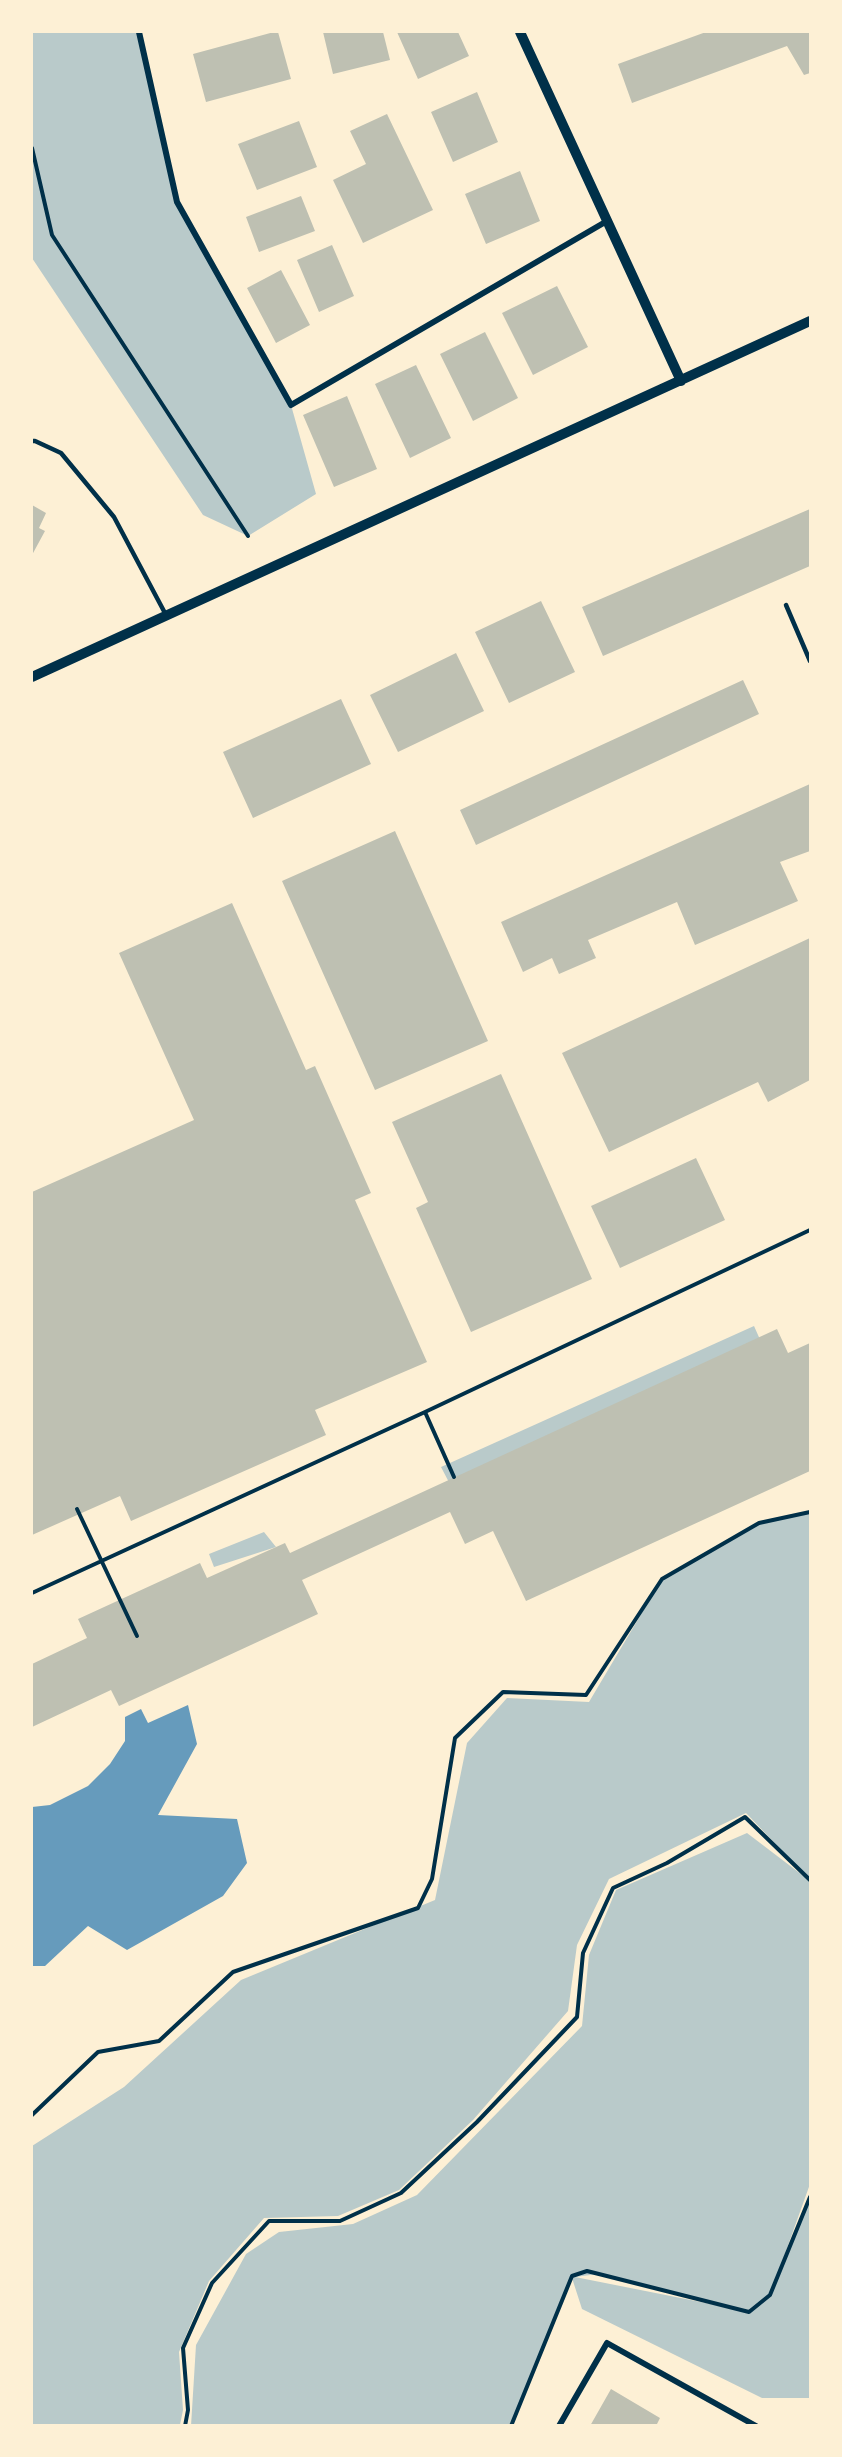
<!DOCTYPE html>
<style>
body{margin:0}
#map{position:relative;width:842px;height:2457px;overflow:hidden;background:#fdf0d5;font-family:"Archivo Narrow",sans-serif}
canvas{display:block}
.frame{position:absolute;inset:0;border:33px solid #fdf0d5;pointer-events:none}
</style>
<div id="map">
<canvas width="842" height="2457"></canvas>
<div class="frame"></div>
</div>
<script>
const ctx = document.querySelector('canvas').getContext('2d');
ctx.lineJoin = 'round';
function paint(path, color) { ctx.fillStyle = color; ctx.fill(path, 'evenodd'); }
function stroke(path, color, width, dash) { ctx.strokeStyle = color; ctx.lineWidth = width; ctx.lineCap = dash ? 'butt' : 'round'; ctx.setLineDash(dash || []); ctx.stroke(path); }
const green = new Path2D(`
 M32 32H139L177 202 291 405 316 494 248 536 203 515 32 258Z
 M754 1326 766 1353 453 1490 441 1467Z
 M810 1512V1880L746 1813 609 1879 577 1945 568 2011 473 2120 399 2190 338 2216 264 2218 209 2281 179 2352 183 2410 180 2425 32 2426V2146L124 2087 241 1980 435 1900 467 1743 507 1698 589 1702 662 1579 759 1523Z
 M264 1532 276 1547 214 1567 209 1554Z
 M747 1833 810 1881V2184L777 2276 810 2197V2398H762L582 2309 572 2278 511 2425 191 2426 196 2345 246 2254 279 2232 353 2224 417 2195 582 2026 589 1955 616 1890ZM598 2274 731 2308 575 2277Z`);
const water = new Path2D(`
 M188 1705 197 1744 158 1815 237 1819 247 1863 223 1896 127 1950 88 1926 45 1966H32V1807L50 1805 88 1786 110 1764 125 1741V1717L141 1709 148 1723Z`);
const building = new Path2D(`
 M274 32H278L291 79 206 102 193 54Z
 M323 32H383L390 60 333 74Z
 M397 32H458L469 56 418 79Z
 M706 32H810V73L804 75 787 46 632 103 618 64Z
 M477 92 498 142 453 162 431 112Z
 M387 114 433 210 363 243 333 180 366 164 350 131Z
 M299 121 317 167 257 190 238 144Z
 M520 171 540 221 486 244 465 194Z
 M301 196 315 231 259 252 246 217Z
 M332 245 354 296 319 312 297 260Z
 M281 270 310 325 276 343 247 288Z
 M557 286 588 347 533 375 502 313Z
 M485 332 518 398 473 421 440 354Z
 M416 365 451 438 410 458 375 384Z
 M347 396 377 469 334 487 303 415Z
 M32 505 46 513 39 528 45 531 32 555Z
 M810 509V566L603 656 582 607Z
 M541 601 575 672 509 703 475 632Z
 M456 653 484 711 398 752 370 695Z
 M743 680 759 714 476 845 460 810Z
 M341 699 371 764 253 818 223 752Z
 M810 784V851L780 862 798 901 695 945 677 902 588 940 596 958 559 974 552 958 523 972 501 922Z
 M395 831 488 1041 375 1090 282 881Z
 M232 903 306 1070 315 1066 371 1193 355 1200 427 1362 315 1410 326 1435 131 1521 120 1496 32 1535V1192L194 1120 119 953Z
 M810 938V1080L768 1102 758 1082 609 1152 562 1053Z
 M501 1074 592 1279 471 1332 416 1208 428 1202 392 1122Z
 M696 1158 725 1220 620 1268 591 1206Z
 M777 1329 788 1353 810 1343V1471L526 1601 493 1531 465 1544 450 1512 302 1580 318 1614 119 1706 111 1690 32 1727V1664L87 1638 78 1619 200 1563 207 1578 285 1543 290 1553Z
 M611 2389 660 2418 656 2426H590Z`);
const path = new Path2D(`
 M32 148 52 235 248 536
 M425 1412 454 1477
 M77 1509 137 1636
 M32 1593 425 1412 810 1230
 M32 2115 98 2052 159 2041 233 1972 418 1908 432 1879 455 1738 503 1692 586 1695 662 1579 759 1523 810 1512
 M185 2426 188 2410 183 2348 212 2283 269 2221H340L401 2193 477 2122 577 2017 583 1953 613 1888 667 1863 745 1817 810 1880
 M511 2426 572 2276 587 2271 749 2312 770 2295 810 2197`);
const service = new Path2D(`
 M32 441H35L61 453 114 517 166 615
 M786 605 810 661`);
const minor = new Path2D(`
 M139 32 177 202 291 405 607 221
 M559 2426 607 2343 756 2426`);
const tertiary = new Path2D(`
 M520 32 681 381
 M32 677 810 321`);
paint(green, '#b9caca');
paint(water, '#669bbc');
paint(building, '#bec0b2');
stroke(path, '#003049', 4);
stroke(service, '#003049', 4.5);
stroke(minor, '#003049', 6);
stroke(tertiary, '#003049', 10);
</script>
